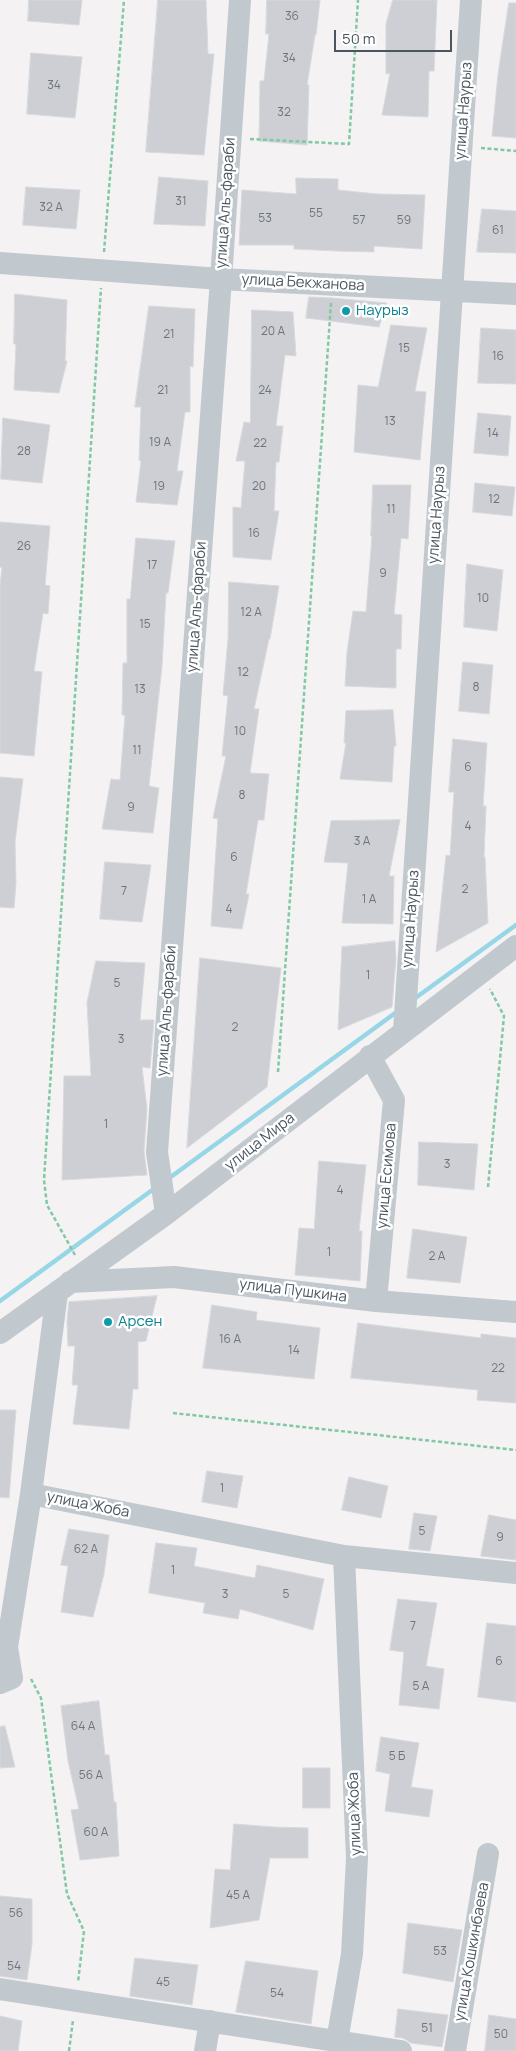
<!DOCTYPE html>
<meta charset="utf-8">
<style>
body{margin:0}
#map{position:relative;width:516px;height:2051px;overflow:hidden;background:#f4f2f2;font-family:Manrope,sans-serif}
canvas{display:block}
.scale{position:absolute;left:334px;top:30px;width:118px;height:22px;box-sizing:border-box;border:2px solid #4b555e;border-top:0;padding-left:6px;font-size:15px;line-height:18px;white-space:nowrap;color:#4b555e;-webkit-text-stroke:4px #fff;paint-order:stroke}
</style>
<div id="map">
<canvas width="516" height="2051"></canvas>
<div class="scale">50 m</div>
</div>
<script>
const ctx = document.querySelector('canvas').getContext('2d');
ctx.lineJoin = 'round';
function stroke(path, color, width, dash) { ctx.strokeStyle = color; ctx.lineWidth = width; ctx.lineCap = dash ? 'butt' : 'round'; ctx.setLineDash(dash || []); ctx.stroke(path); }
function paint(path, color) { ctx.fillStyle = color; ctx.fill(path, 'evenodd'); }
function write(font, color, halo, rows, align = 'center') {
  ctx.font = font + ' Manrope,sans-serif'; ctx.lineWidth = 5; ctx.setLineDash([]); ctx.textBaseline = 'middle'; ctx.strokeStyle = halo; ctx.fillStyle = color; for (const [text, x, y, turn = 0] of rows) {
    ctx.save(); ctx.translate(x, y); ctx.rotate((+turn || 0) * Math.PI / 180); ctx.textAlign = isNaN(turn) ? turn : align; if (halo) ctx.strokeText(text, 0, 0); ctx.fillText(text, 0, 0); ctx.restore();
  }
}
const stream = new Path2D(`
 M414 999 516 925
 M168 1179 398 1011
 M0 1301 155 1188`);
const building = new Path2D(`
 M29 0H82L79 25 28 21Z
 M158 0H206L208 54H214L204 155 146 152Z
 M267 0H320L316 35H315L307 85H309L307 145 259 141 260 81H264L269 34H266Z
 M393 0H437L434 71H429L428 117 382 115 390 73 386 74V24Z
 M509 3H516V138L492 136 498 74Z
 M31 53 82 57 75 118 27 114Z
 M159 177 208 181 205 226 154 224Z
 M296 178 338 179V190L377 194 425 195 422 249 374 246V252L337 251 294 249V245H239L242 190 296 194Z
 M26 187 80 190 76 229 23 225Z
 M482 209 516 211V253L477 252Z
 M15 294 67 300 65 361H67L59 393 14 390 16 344H14Z
 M309 297 332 298 387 303 379 327 306 318Z
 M149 306 195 309 193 367 190 366V412H185L177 471H183L177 505 136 502 141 461 139 460 141 407H135Z
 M252 310 293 312 296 356 285 355 276 426H283L279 462H276L274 511H279L271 560 233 557V507L241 508 245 461H236L244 422 250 423Z
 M391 325 427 328 415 391 426 392 420 460 354 452 358 385 378 387Z
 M481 328 516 330V384L478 383Z
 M478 413 511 416 508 456 474 453Z
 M3 418 50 425 42 483 1 479Z
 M475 483 515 487 512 516 473 512Z
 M373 485H411L408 539 401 538 394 614 402 615 401 649H396V688L345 686 347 652 353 611 366 612 372 536H371Z
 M0 522 50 526 45 585 50 586 48 614 43 613 34 671 42 672 34 756 0 753V585L2 568 0 567Z
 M136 538 175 541 168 593H166L162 666 149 786 159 788 153 833 102 829 111 779 120 780 125 715H122L123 663H127V599H130Z
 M467 564 503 570 497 631 464 627Z
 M229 582 279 586 270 639H269L254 709H259L250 773 269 774 264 820H258L246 894H249L242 929 211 926 218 819 213 818 226 756H222L228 696 223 695 228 639Z
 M463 662 493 665 489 714 459 711Z
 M393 710 396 746H394L392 782 340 779 346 743H344L346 711Z
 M453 739 487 743 483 806H486L484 857H485L488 923 436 952 446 855 450 856 454 792H449Z
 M0 777 23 779 15 842 16 883 14 908 0 907Z
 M400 820 389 876H394L393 924 342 923 348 863 324 862 331 821Z
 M105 862 151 865 142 922 100 919Z
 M395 941 396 958 392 1007 338 1030 342 947Z
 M200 958 281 968 267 1087 187 1148Z
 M96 961 145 963 140 1020H154L150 1068 142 1067 147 1109 144 1151 147 1175 62 1180 64 1076H91L87 1003Z
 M419 1142 478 1144 474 1190 418 1185Z
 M319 1161 366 1165 359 1231H362L360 1281 295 1275 299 1228 314 1229Z
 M413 1229 467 1237 460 1283 407 1278Z
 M157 1296 146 1341 138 1342V1389H133L129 1429 73 1424 78 1385H72L75 1346H68L67 1321 69 1302Z
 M212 1305 257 1312 256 1320 320 1328 314 1379 203 1368Z
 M358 1323 481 1338V1334L516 1338V1403L477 1400 478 1390 351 1378Z
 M0 1410H16L9 1498 0 1497Z
 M207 1471 243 1476 237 1508 202 1502Z
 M349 1477 388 1486 381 1518 342 1510Z
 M414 1513 437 1516 430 1551 409 1549Z
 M489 1515 516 1520V1560L481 1556Z
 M69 1529 109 1535 104 1574 93 1617 61 1612 68 1566 61 1565Z
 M156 1543 197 1548 194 1566 255 1578 257 1565 324 1579 313 1630 240 1609 238 1619 203 1613 205 1603 149 1593Z
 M398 1599 437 1603 426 1666 444 1669 439 1709 399 1705 404 1652 390 1650Z
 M487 1623 516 1626V1702L478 1697Z
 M99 1701 105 1755H109L114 1802H116L119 1856 80 1860 71 1810 79 1809 68 1761 61 1706Z
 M5 1726 15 1767 0 1768V1727Z
 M381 1737 419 1743 411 1787 433 1790 429 1817 385 1811 390 1774 376 1771Z
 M303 1768H330V1808H303Z
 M234 1824 274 1827 308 1828V1858H270L259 1920 210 1928 215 1869 230 1870Z
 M0 1896 32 1899V1944L27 1980 0 1976Z
 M408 1923 462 1930 453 1982 403 1973Z
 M135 1958 198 1965 192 2005 130 1996Z
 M246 1961 318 1971 311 2024 236 2012Z
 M398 2009 448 2015 442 2047 411 2043 403 2038 395 2037Z
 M489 2015 516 2019V2051H485Z
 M0 2016 22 2021 18 2051H0Z`);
const path = new Path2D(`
 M250 139 349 144 358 0
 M481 148 516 151
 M104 252 124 0
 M278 1072 331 303
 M488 1187 504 1016 490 989
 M75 1255 47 1205 44 1180 101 288
 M173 1413 516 1450
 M31 1679 41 1698 67 1894 84 1931 78 1982
 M69 2051 73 2020`);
const minor = new Path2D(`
 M0 263 221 279 516 294
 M404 1031 471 0
 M370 1056 394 1100 376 1301
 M166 1214 157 1152 221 279 240 0
 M70 1282 174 1277 376 1301 516 1312
 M57 1293 31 1494 344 1556 516 1573
 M0 1333 166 1214 516 946
 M0 1683 12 1678 7 1647 31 1494
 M0 1989 401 2051
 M337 2041 352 1954 357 1858 344 1556
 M205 2051 210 2021
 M455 2051 488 1854`);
const markers = [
 [346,311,5,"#0f9aa8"],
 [108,1322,5,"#0f9aa8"]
];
const numberNames = [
 ["36",292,17],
 ["34",289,59],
 ["34",54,86],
 ["32",284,113],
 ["31",181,202],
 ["32 А",51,208],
 ["55",316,214],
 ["53",265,219],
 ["57",359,221],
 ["59",404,221],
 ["61",498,231],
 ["20 А",273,332],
 ["21",169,335],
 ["15",404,349],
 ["16",498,357],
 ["21",163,391],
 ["24",265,391],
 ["13",390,422],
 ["14",493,434],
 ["19 А",160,443],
 ["22",260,444],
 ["28",24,452],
 ["19",159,487],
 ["20",259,487],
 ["12",494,500],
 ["11",391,510],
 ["16",254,534],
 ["26",24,547],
 ["17",152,566],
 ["9",383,574],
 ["10",483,599],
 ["12 А",251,613],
 ["15",145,625],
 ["12",243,673],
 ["8",476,688],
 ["13",140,690],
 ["10",240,732],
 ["11",137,751],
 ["6",468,768],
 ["8",242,796],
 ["9",131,808],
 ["4",468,827],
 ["3 А",362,842],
 ["6",234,858],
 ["2",465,890],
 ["7",124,892],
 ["1 А",369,900],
 ["4",229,910],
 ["1",368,976],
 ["5",117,984],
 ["2",235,1028],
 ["3",121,1040],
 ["1",106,1125],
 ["3",447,1165],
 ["4",340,1191],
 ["1",329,1253],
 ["2 А",437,1257],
 ["16 А",230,1340],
 ["14",294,1351],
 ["22",498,1369],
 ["1",222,1489],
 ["5",422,1532],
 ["9",500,1538],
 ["62 А",86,1550],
 ["1",173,1571],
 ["3",225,1595],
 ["5",286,1595],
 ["7",413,1627],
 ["6",499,1662],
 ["5 А",421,1687],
 ["64 А",83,1727],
 ["5 Б",397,1757],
 ["56 А",91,1776],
 ["60 А",96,1833],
 ["45 А",238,1896],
 ["56",16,1914],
 ["53",440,1952],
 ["54",14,1967],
 ["45",163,1983],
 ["54",277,1994],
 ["51",427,2029],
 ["50",501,2035]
];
const streetNames = [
 ["улица Наурыз",464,111,-86],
 ["улица Аль-фараби",226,203,-86],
 ["улица Бекжанова",303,283,3],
 ["улица Наурыз",437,515,-86],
 ["улица Аль-фараби",197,607,-86],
 ["улица Наурыз",411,919,-86],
 ["улица Аль-фараби",167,1011,-86],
 ["улица Мира",260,1142,-38],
 ["улица Есимова",387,1176,-85],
 ["улица Пушкина",293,1291,7],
 ["улица Жоба",88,1505,11],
 ["улица Жоба",355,1814,-92],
 ["улица Кошкинбаева",472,1952,-80]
];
const cultureNames = [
 ["Наурыз",356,311],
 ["Арсен",118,1322]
];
stroke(stream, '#96d6e6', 4.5);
paint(building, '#cdcfd4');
stroke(building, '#d7d9dd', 1);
stroke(path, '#80c9a5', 2.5, [4, 2.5]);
stroke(minor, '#c1c9cf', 22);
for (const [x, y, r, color] of markers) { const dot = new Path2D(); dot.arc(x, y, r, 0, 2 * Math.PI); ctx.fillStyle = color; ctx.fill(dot); stroke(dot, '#fff', 2); }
write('12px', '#6c747c', null, numberNames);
write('15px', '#4b555e', '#fff', streetNames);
write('15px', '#0d838f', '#fff', cultureNames, 'left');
</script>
